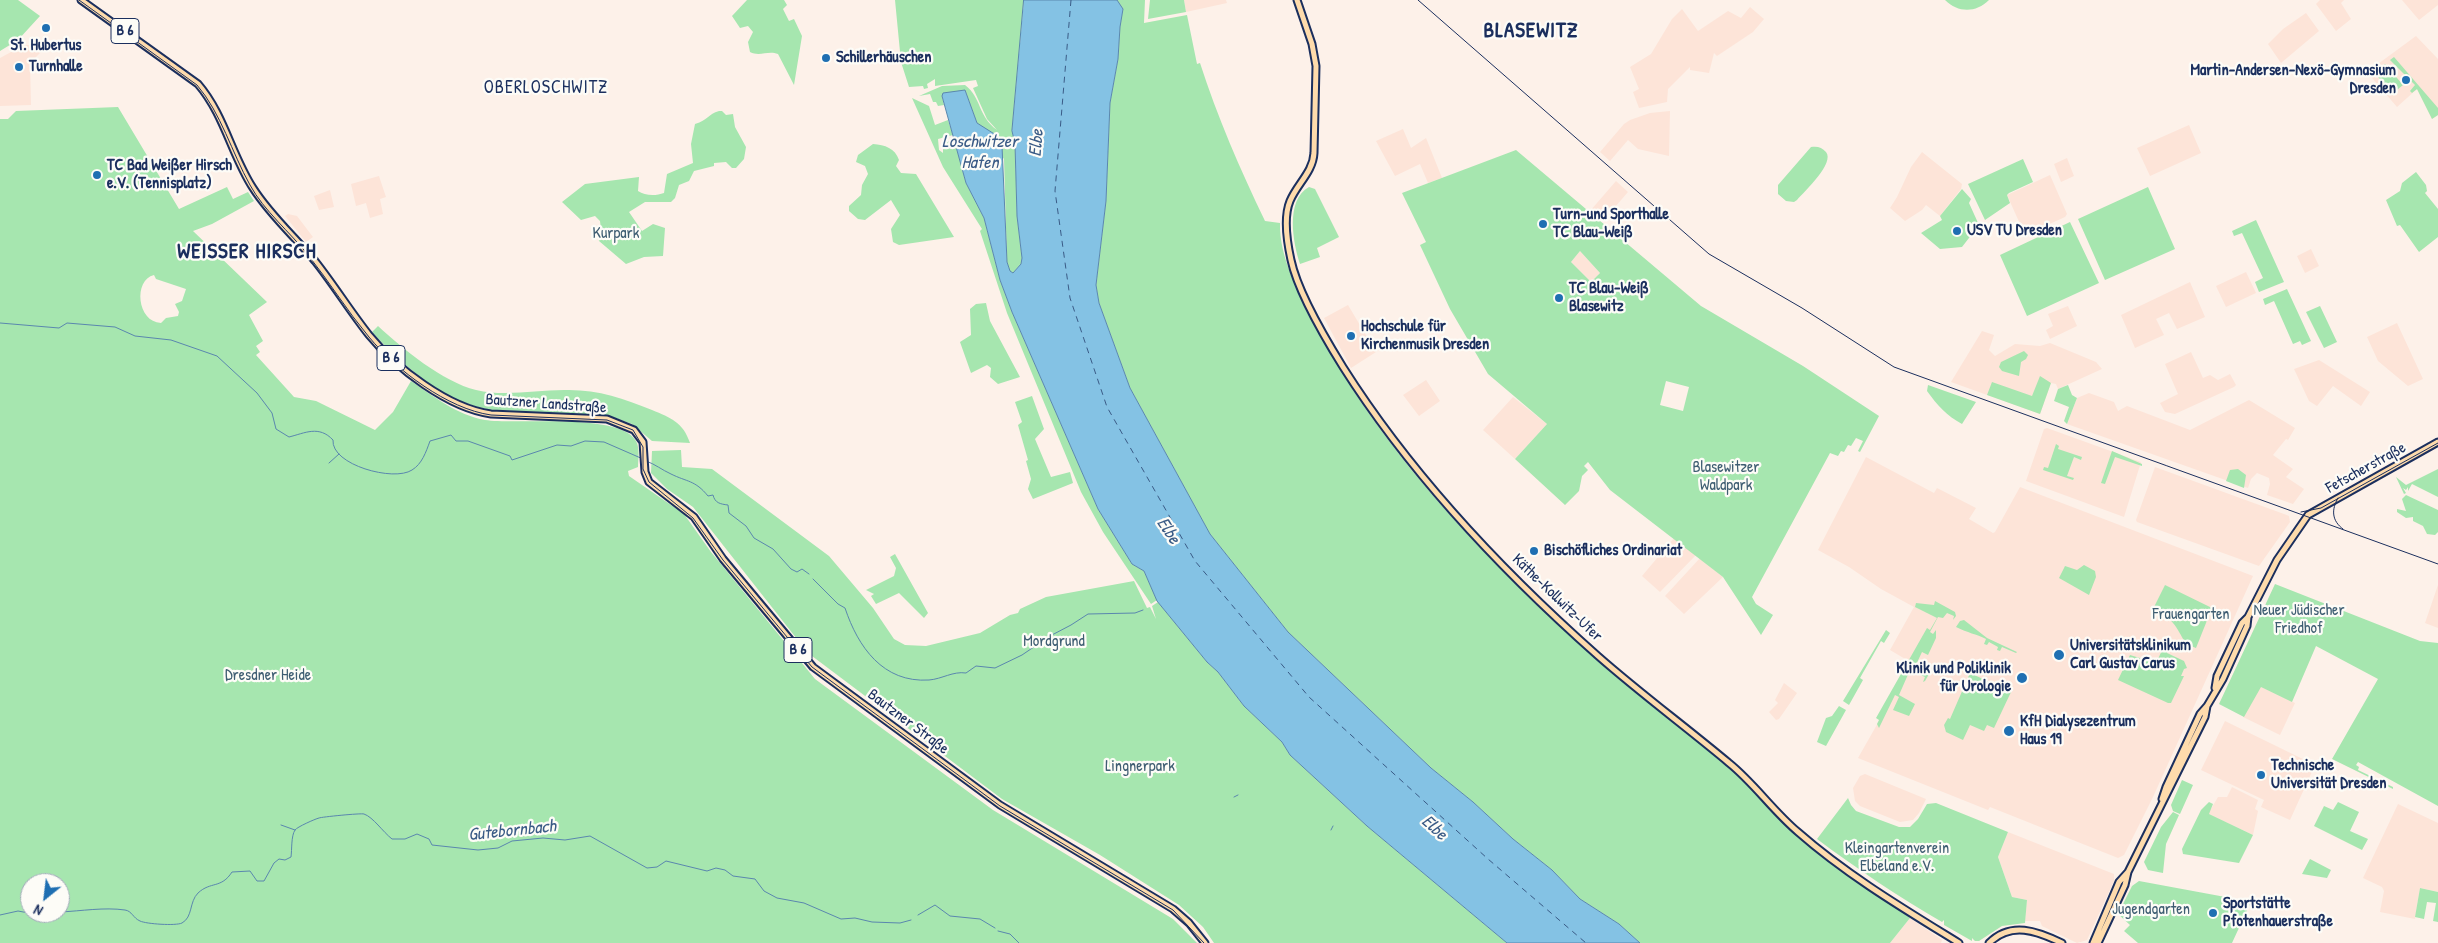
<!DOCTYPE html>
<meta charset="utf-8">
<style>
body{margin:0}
#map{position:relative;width:2438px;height:943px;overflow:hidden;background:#fdf1e9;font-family:"Patrick Hand",sans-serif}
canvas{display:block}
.north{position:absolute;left:20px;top:873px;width:50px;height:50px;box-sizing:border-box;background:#fdfcf7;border:1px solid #a3aaba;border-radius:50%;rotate:209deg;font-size:14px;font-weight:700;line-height:20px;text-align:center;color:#1b2f5e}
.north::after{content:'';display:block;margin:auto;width:18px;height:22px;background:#1f6fb2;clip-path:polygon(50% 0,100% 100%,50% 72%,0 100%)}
</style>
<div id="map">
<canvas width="2438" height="943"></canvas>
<div class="north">N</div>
</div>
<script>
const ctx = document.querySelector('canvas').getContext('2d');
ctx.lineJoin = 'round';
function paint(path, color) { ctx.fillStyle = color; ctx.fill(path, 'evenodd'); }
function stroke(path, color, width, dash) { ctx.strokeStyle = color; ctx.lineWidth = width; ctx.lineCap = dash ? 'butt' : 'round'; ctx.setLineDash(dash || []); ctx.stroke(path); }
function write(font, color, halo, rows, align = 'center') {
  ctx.font = font + ' "Patrick Hand",sans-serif'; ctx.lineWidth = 4.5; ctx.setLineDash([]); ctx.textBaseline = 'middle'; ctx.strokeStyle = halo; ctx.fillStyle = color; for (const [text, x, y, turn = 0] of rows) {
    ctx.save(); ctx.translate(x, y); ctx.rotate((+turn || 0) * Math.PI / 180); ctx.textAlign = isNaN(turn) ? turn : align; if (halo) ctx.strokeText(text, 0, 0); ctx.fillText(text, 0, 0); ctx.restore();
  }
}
const built = new Path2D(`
 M1184 0H1226L1227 3 1186 12Z
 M2320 0H2344L2341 3 2351 19 2336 31 2316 4Z
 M2402 0H2438V5L2419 20Z
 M1750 7 1764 19 1753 32 1717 56 1714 53 1709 73 1690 70V67L1668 89 1667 102 1639 108 1633 92 1639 89 1630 67 1651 54 1672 19 1682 9 1698 31 1728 11 1741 18Z
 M2306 13 2319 31 2281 63 2268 44 2283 29Z
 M2416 36 2438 59V115L2432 119 2417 89 2397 107 2367 72Z
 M24 45H30L41 52 30 63 31 105 0 106V58Z
 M1670 111 1669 156 1638 149 1628 140 1610 161 1600 152 1624 124 1630 120 1650 113Z
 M2189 125 2201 153 2150 176 2137 148Z
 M1403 129 1411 148 1426 138 1442 178 1428 183 1420 164 1395 176 1376 141Z
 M1922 152 1962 184 1961 189 1940 216 1926 205 1922 210 1905 221 1890 208 1897 197 1911 167Z
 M2067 158 2074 176 2061 182 2054 164Z
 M2050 175 2067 214 2065 217 2025 235 2007 195Z
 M379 176 386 197 380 199 383 214 370 218 366 203 356 206 351 184Z
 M1616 181 1628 192 1603 221 1590 211Z
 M330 190 334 207 319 210 314 196Z
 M288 214 297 216 313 237 306 242 285 216Z
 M2311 249 2319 266 2305 273 2297 256Z
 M1580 251 1600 273 1591 282 1571 262Z
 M2246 272 2256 293 2226 307 2216 286Z
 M2190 282 2205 317 2177 329 2169 313 2156 319 2164 335 2135 348 2121 315Z
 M1348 305 1376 352 1351 368 1324 318Z
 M2068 306 2077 326 2050 339 2046 330 2053 326 2048 314Z
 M2397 323 2423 379 2408 386 2378 361 2367 337Z
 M1982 331 1994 335 1989 350 1995 356 2015 344 2040 346 2050 343 2096 362 2102 369 2058 389 2056 384 2051 383 2040 414 1951 382Z
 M2191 352 2203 378 2210 375 2218 380 2230 374 2236 385 2234 387 2175 414 2165 412 2160 403 2178 394 2165 364Z
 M2319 360 2370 392 2361 406 2333 386 2317 406 2309 401 2294 369Z
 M1426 380 1440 401 1419 416 1403 395Z
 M2089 393 2114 402 2118 411 2127 406 2190 430 2249 400 2295 428 2288 440 2286 439 2273 455 2293 469 2286 477 2304 489 2293 504 2267 495 2270 484 2269 478 2257 473 2251 479 2248 488 2067 424 2077 398Z
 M1513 397 1547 424 1515 459 1483 430Z
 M2047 428 2141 462 2124 517 2026 481 2044 429Z
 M1866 457 1934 493 1937 488 1976 508 1969 519 1993 533 1995 532 2020 487 2253 576 2153 797 2124 855 2118 858 1990 807 1988 810 1858 758 1912 663 1890 650 1914 607 1881 589 1849 567 1818 550Z
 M2155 467 2284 514 2289 516 2290 522 2259 566 2137 522 2136 520Z
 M1674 538 1696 555 1660 592 1642 576Z
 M1700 558 1723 577 1684 614 1665 596Z
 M2438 585V628L2425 623Z
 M1784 683 1797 693 1779 719 1776 720 1769 712 1778 703 1775 700Z
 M2260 686 2295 703 2280 735 2243 717Z
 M2225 721 2315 765 2290 820 2261 807 2264 800 2201 770Z
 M1865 774 1926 799 1919 813 1913 820 1900 822 1860 806 1855 801 1853 788 1860 776Z
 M2232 787 2258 800 2255 809 2258 811 2253 835 2208 814 2218 797H2227Z
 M2398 804 2438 823V892L2420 888 2415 919 2380 912 2384 891 2382 887 2363 878Z
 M2008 832 2114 874V881L2087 940 2077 943 2042 926 2040 921H2025L2027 900 2012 897 1998 857Z
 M1910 918 1942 940 1941 943H1890Z`);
const green = new Path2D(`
 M0 0H18L40 16 18 40 0 51Z
 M747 0H784L787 5 783 9 789 21 794 19 802 36 794 85 778 54C768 50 760 57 750 52L748 42 753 32 748 26 740 28 732 16Z
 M895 0H1024L1012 131 1015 144 1017 216 1022 258 1021 264 1013 273 1010 272 1007 262 1004 159 977 123 965 90 942 96 944 105 938 106 936 102H933L930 94 919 96 942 86 965 85C982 98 977 115 997 130L987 119 973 88 978 86 976 80 935 86V79L927 84 928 88 924 89 923 86 909 87 901 62Z
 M1117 0H1145L1144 23 1187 15 1197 64 1200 63C1217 116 1240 169 1265 221L1280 223C1279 257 1299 294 1315 325 1382 454 1495 570 1603 664 1644 700 1688 732 1729 768 1754 789 1772 815 1797 836 1832 867 1874 888 1910 918L1890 943H1640L1619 924 1580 899 1552 870 1513 839 1473 802 1431 768 1288 632 1210 534 1130 388 1099 303 1096 285 1106 201 1110 103 1118 59 1120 27 1123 9Z
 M1150 0H1184L1186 12 1148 19Z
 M1945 0H1989C1976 13 1958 13 1945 0Z
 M2394 57 2438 108V115L2432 119 2417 89 2412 93 2410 91 2415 85 2390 60Z
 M2385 64 2403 85 2392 94 2375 73Z
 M912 98 929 106 935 125 948 120 953 135 938 139 939 150 943 153V144L954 139 966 183 984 218 1000 280 1012 312 1098 509 1132 564 1144 571 1157 600 1151 604 1103 532 1081 492 1007 313 980 231 982 229 943 167Z
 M118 107 179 209 227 187 233 199 248 192 254 201 212 224 193 231 267 302 249 315 263 341 256 346 260 352 256 355 294 397 316 401 375 430 393 412 411 381C433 396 457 415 485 420 517 425 620 412 636 441 640 448 638 459 638 467L628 471 629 476 684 514 711 552 815 679 993 810 1173 919 1197 943H0V119H8L16 111ZM154 275 156 279 186 289 182 301 175 304 179 312 178 316 166 318 161 323C137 322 133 280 154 275ZM30 883H60V913H30Z
 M719 111H722L726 115 733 114 735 127 746 147 744 159 736 168H732L726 162 714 163V166L694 171 689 181 679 185 675 198 671 202H645L629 212 642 231 653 224 665 228 663 256 644 257 626 264 599 241 597 230 601 229 600 221 595 216 581 220 562 202 585 184 639 177 638 191C645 196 656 196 664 193L667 174 693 163 691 144 695 124C708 120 708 114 719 111Z
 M873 144C885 145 895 148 899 160L896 166 901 173 916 174 954 237 899 245 893 242 891 229 900 215 891 200 865 220 858 219 849 211V206L861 195 862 185 868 174 865 166 856 162 858 155Z
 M1811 147C1817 146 1822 147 1826 152 1835 163 1805 191 1797 200L1794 202 1786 201 1778 194V185Z
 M1516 150 1701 306 1803 366 1879 416 1860 452 1858 451 1863 441 1856 438 1851 446 1848 445 1844 452 1841 451 1838 456 1830 453 1752 597 1756 604 1773 615 1761 635 1723 577 1610 490 1588 462 1584 466 1588 470 1582 476 1579 491 1565 505 1515 459 1547 424 1488 374 1450 309 1420 245 1426 242 1402 193ZM1580 251 1600 273 1591 282 1571 262ZM1666 381 1689 387 1683 411 1660 405Z
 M2023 159 2033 182 2009 193 2007 195 2010 203 1985 220 1968 184Z
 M2416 172 2426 185 2427 191 2425 193 2438 209V237L2419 252 2400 225 2397 226 2386 200 2400 191 2402 183Z
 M1309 187 1315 189 1339 237 1317 248 1320 257 1300 264C1293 243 1285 200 1309 187Z
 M2148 187 2175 249 2105 280 2078 219Z
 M1962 189 1971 199 1969 203 1979 225 1962 247 1940 249 1921 233 1942 220 1940 216Z
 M2256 220 2284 282 2259 292 2255 282 2263 278 2242 233 2234 236 2232 231Z
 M2070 222 2099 283 2027 316 2000 255Z
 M2287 289 2311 341 2302 345 2300 341 2293 344 2274 301 2265 305 2263 299Z
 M986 303 990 321 1020 377 998 384 990 377 991 368 987 365 971 373 960 342 971 335 970 309 976 304Z
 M2320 306 2337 342 2324 348 2306 312Z
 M378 326C403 349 443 382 476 390 505 397 535 390 564 390 596 389 623 398 652 410 671 418 683 422 690 443L652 441 632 424 607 415 492 410C445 403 403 366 372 332Z
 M2024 351 2028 355 2026 359 2021 362 2019 376 2002 371 1999 367 2001 362Z
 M2040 376 2051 383 2040 414 1987 395 1992 382 2032 396Z
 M1928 385 1976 402 1962 424C1947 416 1937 405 1927 391Z
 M2068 385 2072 395 2077 398 2067 424 2064 421 2069 407 2054 401 2058 389Z
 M1032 396 1044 429 1035 439 1051 477 1070 472 1073 483 1033 499 1028 489 1031 479 1026 461 1028 460 1018 425 1022 422 1015 402Z
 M2056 444 2059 446 2058 449 2082 457 2081 460 2074 457 2067 476 2074 478 2073 480 2043 470 2044 467 2048 468Z
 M681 450 682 467 712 469 829 556 873 608 894 639 905 645 926 646 980 633 1010 615 1018 613 1020 609 1046 597 1134 581 1147 608 1150 607 1156 619 1152 606 1158 602 1207 662 1218 672 1244 706 1282 742 1290 755 1367 826 1507 943H1214L1203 927 1179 905 1100 855 1002 799 808 653 693 507 667 489 651 473 652 451Z
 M2112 451 2142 464V466L2115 457 2105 484 2101 483Z
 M2238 469 2246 475 2244 488 2226 481 2230 470Z
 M2438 469V497L2412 484 2408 491V487L2406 490 2403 488 2406 493 2404 494 2396 477 2406 485Z
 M2406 495 2438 510V532L2435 535 2427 534 2423 526 2413 521V517L2406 518 2397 512V509L2406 511 2402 499Z
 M895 554 928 613 924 618 899 593 876 604 871 596 874 594 866 590 894 576 896 568 890 557Z
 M2084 565 2095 571 2096 577 2089 595 2059 578 2065 566 2077 570Z
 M2275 584 2420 641 2438 643V806L2358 762 2356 765 2359 767 2358 770 2393 787V789L2332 759 2378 679 2316 646 2292 702 2261 687 2244 717 2219 704Z
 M2165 585 2212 608 2196 648 2186 644C2175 625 2174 619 2153 609Z
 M1935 601 1955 612 1956 616 1953 620 1954 616 1947 613 1943 618 1938 617 1930 632 1933 634 1936 630V638L1928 655 1922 652 1914 669 1929 674 1925 681 1923 682 1925 677 1910 670 1899 695 1915 704 1909 716 1893 710 1899 697 1895 695 1879 728 1877 724 1879 720 1876 718 1927 628 1930 630 1937 618 1915 607 1916 603 1934 605Z
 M1964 620 1987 638 2017 652 2016 653 2002 647 2000 651 1997 650 1998 647 1989 642 1987 645 1984 644 1986 639C1976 634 1968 633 1956 627L1960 621Z
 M1886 630 1890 633 1884 643 1881 641 1860 678 1863 680 1849 705 1843 701Z
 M2167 640 2171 642 2167 653 2184 661 2187 668 2184 669 2181 676H2184L2171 703H2168L2118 680 2130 655 2156 663Z
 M1970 673 2011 692 1994 728 1987 725 1984 731 1970 725 1963 740 1946 732 1944 725 1948 718 1950 719Z
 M1839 706 1846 710 1826 746 1817 742 1826 718 1832 716Z
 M2182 780 2193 785 2180 814 2173 811 2171 805Z
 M1848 798 1851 805 1856 811 1899 827H1910L1918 819 1927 804 1936 803 2008 832 1998 857 2012 897 2027 900 2025 923 2002 926 1979 941H1975L1972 938V941L1944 925V920L1942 922C1899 897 1857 869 1817 839Z
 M2209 802 2213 804 2209 814 2253 835 2239 863 2183 854 2182 849 2201 810Z
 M2338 802 2359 812 2350 831 2368 839 2362 850 2314 826 2324 806 2333 810Z
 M2173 812 2179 815 2166 844 2163 873 2148 870 2144 862 2161 827Z
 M2310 859 2331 870 2327 878 2302 874Z
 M2139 881 2247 901 2250 904 2232 943H2138L2124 931 2130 925 2118 914 2132 886Z
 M2420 888 2438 892V922L2433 921 2436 903 2427 902 2424 919 2415 917Z`);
const water = new Path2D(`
 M1024 0H1117L1123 9 1120 27 1118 59 1110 103 1106 201 1096 285 1099 303 1130 388 1210 534 1288 632 1431 768 1473 802 1513 839 1552 870 1580 899 1619 924 1640 943H1507L1367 826 1290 755 1282 742 1244 706 1218 672 1207 662 1157 601 1144 571 1132 564 1098 509 1012 312 1000 280 984 218 966 183 942 96 943 93 965 90 977 123 996 135 1002 146 1007 262 1010 271 1013 273 1021 264 1022 258 1017 216 1015 144 1012 131Z`);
const stream = new Path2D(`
 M0 323 59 328 67 323 115 327 135 336 171 340 217 356 257 393 272 413 276 429 289 437C305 433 319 425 333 440 331 465 394 482 412 470 422 464 426 452 430 441L451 435 456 441H468L510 456 512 460 557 445 571 446 585 441 604 442 643 459
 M646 461C655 464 662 470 671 474 687 482 695 480 708 496L713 495C715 503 720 504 728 505L729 513 746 526 754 538 773 549 791 569 797 572 802 569 809 574
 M329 463 339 454
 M813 579 838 604 845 608C858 647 883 683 929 680 942 679 953 671 966 673L976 666 995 668 1022 655 1050 636 1071 625 1088 614 1135 613 1143 610
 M1234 797 1238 795
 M281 825 295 830
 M1331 830 1333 826
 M60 912C82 911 104 907 125 910 132 911 133 918 140 921 146 924 176 926 182 923 193 917 189 902 198 893 211 881 221 889 232 872L250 871 257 881H264L274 863 279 859 285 860 291 857C292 850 291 836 295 830 297 827 315 819 319 818 321 817 361 813 364 814 373 817 383 832 392 839H405L417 834 429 839 432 845 478 850 498 848 512 841 543 838 565 840 590 836 647 868 657 867 666 861 707 871 716 868 725 870 733 876 755 879 764 891 777 898 804 903 841 919 855 918 872 922 900 923 911 920
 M0 915 18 911 34 914 47 913
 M918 915 935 905 950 916 980 919 995 928
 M998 931 1010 934 1019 943`);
const ferry = new Path2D(`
 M1071 0 1055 191 1070 298 1107 407 1195 561 1309 697 1488 859 1586 943`);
const major = new Path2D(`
 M81 0 198 84C224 114 232 156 253 188 270 215 295 237 315 261 334 285 350 311 369 335 396 368 448 408 491 414L607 419 634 430 643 442 645 472 649 482 694 517 723 559 813 667 1000 805 1173 909 1189 923 1205 943
 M1297 0 1312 44 1316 66 1314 153C1313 172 1297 184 1290 201 1283 218 1287 242 1291 260 1298 293 1325 338 1343 367 1412 476 1502 571 1598 656 1640 693 1686 727 1729 763 1754 783 1773 811 1798 832 1847 875 1904 909 1959 943
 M2215 688 2217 676 2242 623 2248 617 2277 560 2308 515 2438 442
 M2162 799 2166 787 2200 714 2207 706
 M1989 943C2011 921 2037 931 2062 943
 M2093 943 2119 882 2128 872 2205 717 2207 706 2223 679 2247 626 2248 617
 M2098 943 2125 885 2128 872`);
const tram = new Path2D(`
 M79 0 197 85C221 113 232 153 250 185 264 211 290 232 308 255 329 281 347 311 369 337 396 370 448 409 491 415L607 420 633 430 643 447V469L649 482 693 518 723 560 812 667 1000 806 1173 910 1204 943
 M1418 0 1709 254 1802 308 1894 367 2438 564
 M2338 498C2331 510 2332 521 2343 529
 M2301 512 2321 508 2438 443`);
const markers = [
 [46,28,5,"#1f6fb2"],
 [826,58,5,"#1f6fb2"],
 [19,67,5,"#1f6fb2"],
 [2406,80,5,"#1f6fb2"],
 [97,175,5,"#1f6fb2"],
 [1543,224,5,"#1f6fb2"],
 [1957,231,5,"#1f6fb2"],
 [1559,298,5,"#1f6fb2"],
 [1351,336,5,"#1f6fb2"],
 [1534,551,5,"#1f6fb2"],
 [2059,655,6,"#1f6fb2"],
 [2022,678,6,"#1f6fb2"],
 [2009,731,6,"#1f6fb2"],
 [2261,775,5,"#1f6fb2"],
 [2213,913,5,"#1f6fb2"]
];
const shields = [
 [125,31,28],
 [391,358,28],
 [798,650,28]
];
const shieldNames = [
 ["B 6",125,31],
 ["B 6",391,358],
 ["B 6",798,650]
];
const poiNames = [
 ["St. Hubertus",46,46,"center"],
 ["Schillerhäuschen",836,58],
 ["Turnhalle",29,67],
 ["Martin-Andersen-Nexö-Gymnasium",2396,71,"right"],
 ["Dresden",2396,89,"right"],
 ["TC Bad Weißer Hirsch",107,166],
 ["e.V. (Tennisplatz)",107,184],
 ["Turn-und Sporthalle",1553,215],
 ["TC Blau-Weiß",1553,233],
 ["USV TU Dresden",1967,231],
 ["TC Blau-Weiß",1569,289],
 ["Blasewitz",1569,307],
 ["Hochschule für",1361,327],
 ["Kirchenmusik Dresden",1361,345],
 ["Bischöfliches Ordinariat",1544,551],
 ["Universitätsklinikum",2070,646],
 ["Carl Gustav Carus",2070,664],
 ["Klinik und Poliklinik",2011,669,"right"],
 ["für Urologie",2011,687,"right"],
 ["KfH Dialysezentrum",2020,722],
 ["Haus 19",2020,740],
 ["Technische",2271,766],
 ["Universität Dresden",2271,784],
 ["Sportstätte",2223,904],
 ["Pfotenhauerstraße",2223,922]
];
const parkNames = [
 ["Kurpark",616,234],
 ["Blasewitzer",1726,468],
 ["Waldpark",1726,486],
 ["Neuer Jüdischer",2299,611],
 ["Friedhof",2299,629],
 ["Frauengarten",2191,615],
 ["Mordgrund",1054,642],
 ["Dresdner Heide",268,676],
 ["Lingnerpark",1140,767],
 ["Kleingartenverein",1897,849],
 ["Elbeland e.V.",1897,867],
 ["Jugendgarten",2151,910]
];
const streetNames = [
 ["Bautzner Landstraße",546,404,4],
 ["Fetscherstraße",2366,468,-29],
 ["Käthe-Kollwitz-Ufer",1557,598,44],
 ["Bautzner Straße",908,722,37]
];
const neighbourhoodNames = [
 ["OBERLOSCHWITZ",546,88]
];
const waterNames = [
 ["Loschwitzer",980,142],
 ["Hafen",980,163],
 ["Elbe",1037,143,-85],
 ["Elbe",1168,531,57],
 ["Elbe",1434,828,42],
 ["Gutebornbach",512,831,-6]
];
const districtNames = [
 ["BLASEWITZ",1531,31],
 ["WEISSER HIRSCH",247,252]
];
paint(built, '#fde4d8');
paint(green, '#a6e6af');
paint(water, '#84c2e4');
stroke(water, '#5a87ae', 1);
stroke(stream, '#5a87ae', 1);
stroke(ferry, '#3a5b86', 1, [6, 5]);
stroke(major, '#1b2f5e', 9);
stroke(major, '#fedbac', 5);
stroke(tram, '#1b2f5e', 1);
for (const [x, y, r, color] of markers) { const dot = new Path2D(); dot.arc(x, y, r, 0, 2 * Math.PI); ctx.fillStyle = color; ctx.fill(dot); stroke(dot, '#fdfcf7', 2); }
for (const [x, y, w] of shields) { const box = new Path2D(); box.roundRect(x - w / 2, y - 12.5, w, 25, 4); ctx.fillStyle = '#fdfcf7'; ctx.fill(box); stroke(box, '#1b2f5e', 1); }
write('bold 15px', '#1b2f5e', null, shieldNames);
write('bold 16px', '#1b2f5e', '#fdfcf7', poiNames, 'left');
write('16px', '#3e5d72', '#fdfcf7', parkNames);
write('16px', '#1b2f5e', '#fdfcf7', streetNames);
ctx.letterSpacing = '1px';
write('18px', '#1b2f5e', '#fdfcf7', neighbourhoodNames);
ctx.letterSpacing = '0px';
write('italic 18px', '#3a5b86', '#fdfcf7', waterNames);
ctx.letterSpacing = '1px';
write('bold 21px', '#1b2f5e', '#fdfcf7', districtNames);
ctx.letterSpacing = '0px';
</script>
